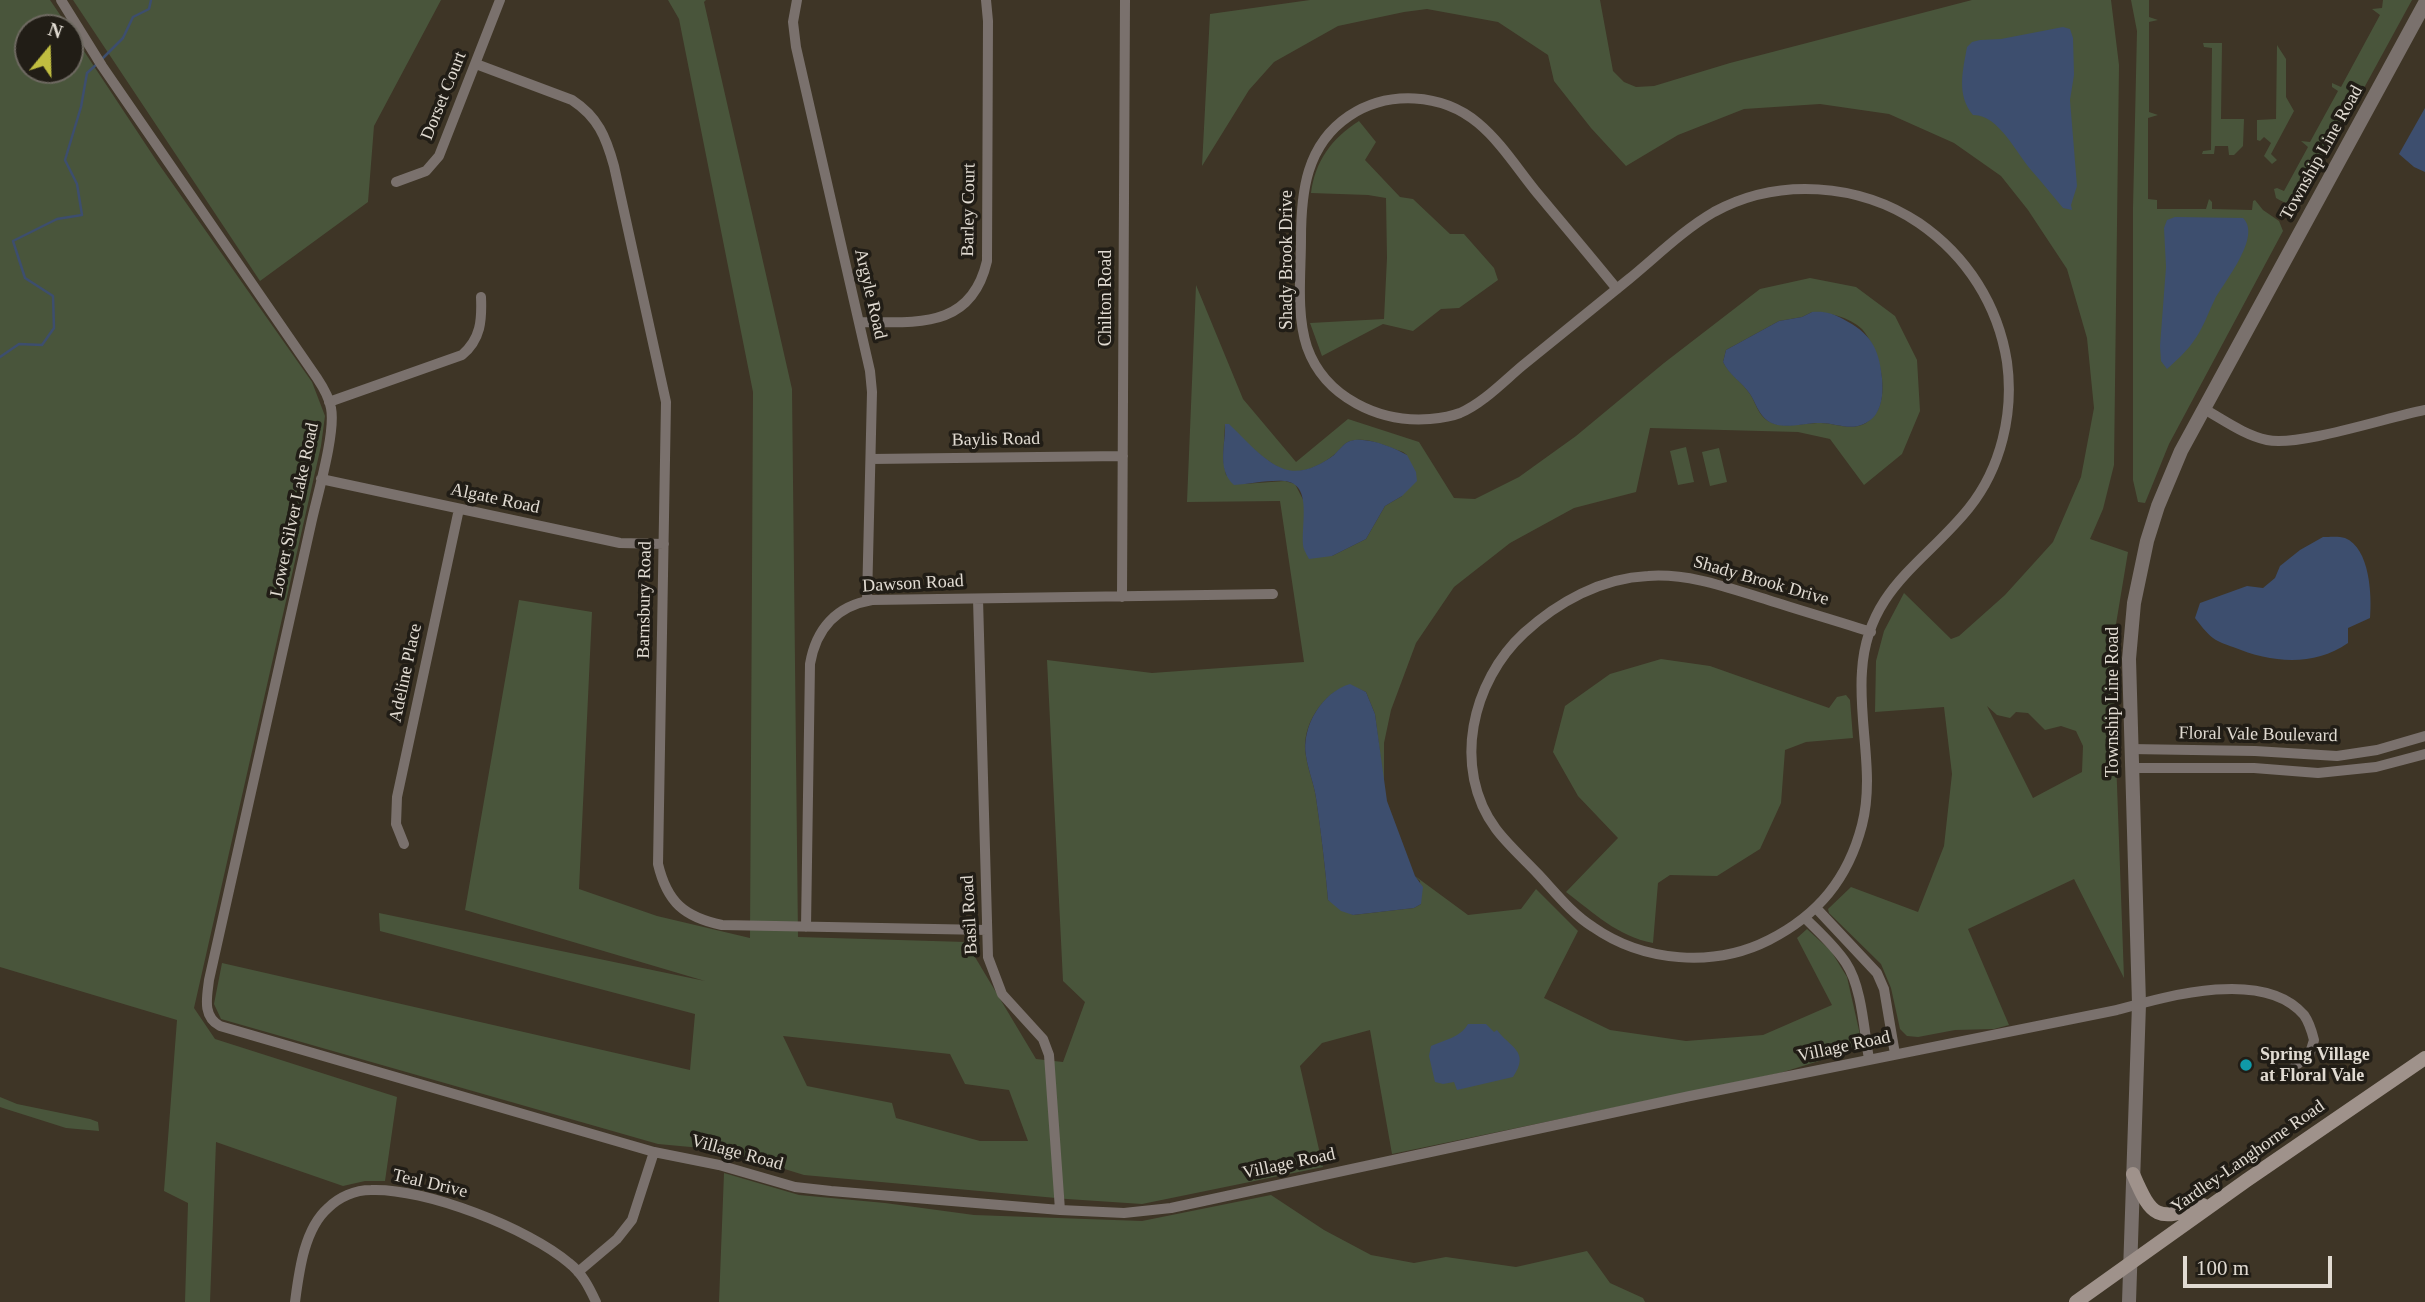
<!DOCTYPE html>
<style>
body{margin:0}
#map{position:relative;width:2425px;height:1302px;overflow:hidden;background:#3e3526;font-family:Georgia,serif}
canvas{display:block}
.north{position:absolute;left:14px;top:14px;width:70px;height:70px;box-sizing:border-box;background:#211d16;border:2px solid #6e6961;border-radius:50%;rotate:19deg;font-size:19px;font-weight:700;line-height:28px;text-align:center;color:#e1dbd2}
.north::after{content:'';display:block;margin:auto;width:24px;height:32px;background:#c1be40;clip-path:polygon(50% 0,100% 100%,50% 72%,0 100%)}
.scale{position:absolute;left:2183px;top:1256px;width:149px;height:32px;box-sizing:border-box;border:4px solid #e1dbd2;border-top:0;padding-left:9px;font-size:21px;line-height:24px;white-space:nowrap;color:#e1dbd2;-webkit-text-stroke:5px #211d16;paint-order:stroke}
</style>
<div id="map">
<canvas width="2425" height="1302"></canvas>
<div class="north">N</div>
<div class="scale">100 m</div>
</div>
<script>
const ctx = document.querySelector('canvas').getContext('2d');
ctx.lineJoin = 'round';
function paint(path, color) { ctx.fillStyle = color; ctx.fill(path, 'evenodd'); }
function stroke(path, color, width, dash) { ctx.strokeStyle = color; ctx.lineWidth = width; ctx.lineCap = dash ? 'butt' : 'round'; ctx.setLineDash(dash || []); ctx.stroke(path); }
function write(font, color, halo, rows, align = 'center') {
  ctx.font = font + ' Georgia,serif'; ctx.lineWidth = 7; ctx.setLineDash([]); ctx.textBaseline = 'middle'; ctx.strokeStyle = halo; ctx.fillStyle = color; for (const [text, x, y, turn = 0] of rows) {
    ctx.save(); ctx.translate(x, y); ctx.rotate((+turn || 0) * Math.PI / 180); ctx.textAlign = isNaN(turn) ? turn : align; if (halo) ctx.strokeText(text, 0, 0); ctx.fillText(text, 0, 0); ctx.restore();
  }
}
const green = new Path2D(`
 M0 0H50L69 28H28V70H70V30L158 163 312 382 325 416 321 446 194 1008 215 1039 397 1097 385 1181H365L343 1186 216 1142 210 1302H185L188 1203 164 1191 177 1020 0 967Z
 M73 0H441L374 126 368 202 260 281Z
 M668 0H706L704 2 792 389 798 937 966 942 1036 1059 1063 1062 1085 1002 1063 981 1047 660 1152 673 1304 662 1280 501 1187 502 1196 285 1243 399 1296 462 1348 419 1419 442 1454 498 1475 499 1519 477 1576 436 1664 363 1760 289 1810 278 1856 287 1895 316 1917 360 1920 411 1902 454 1864 485 1830 439 1798 432 1650 428 1636 492 1574 508 1510 543 1454 587 1416 643 1391 710 1384 743V786L1375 714 1366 692 1350 685C1322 692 1300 728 1306 756 1308 770 1314 784 1316 798 1321 831 1325 866 1328 900L1353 915 1414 908 1421 904 1420 881 1415 876 1468 915 1521 909 1536 889 1578 931 1544 998 1610 1030 1686 1041 1763 1035 1832 1005 1797 938 1807 929 1831 951 1847 977 1861 1039 1857 1047 1848 1052 1780 1073 1392 1154 1370 1030 1322 1043 1300 1066 1323 1167 1142 1204 1067 1199 804 1175 723 1150 658 1144 221 1019 214 1004 222 963 690 1070 695 1014 380 931 379 913 705 981 465 910 519 600 592 612 579 889 657 916 750 938 753 392 679 19ZM1812 312C1828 312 1849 317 1862 329 1879 348 1893 398 1872 418 1868 422 1863 425 1858 426 1846 429 1833 423 1821 423 1804 422 1783 430 1768 421 1758 415 1756 403 1750 394 1742 382 1730 375 1723 362L1726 350 1779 321 1802 317ZM1225 424C1241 437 1267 464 1285 470 1302 475 1322 465 1335 454 1340 450 1344 442 1351 441 1367 436 1387 447 1403 452L1407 455 1402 496 1385 506 1366 539 1332 556 1295 484 1285 481 1243 484 1226 475 1223 459ZM783 1036 950 1054 965 1084 1009 1090 1028 1141H980L896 1118 892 1103 807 1086Z
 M1310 0H1600L1613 71 1624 82 1636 87 1654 86 1730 63 1972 0H2111L2119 65 2114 465 2103 509 2090 539 2128 552 2112 648 2124 978 2074 879 1968 929 2009 1025 1994 1029 1955 1030 1918 1037 1907 1036 1900 1029 1891 988 1881 964 1829 913 1828 909 1851 887 1918 912 1944 846 1952 774 1944 707 1875 712 1876 661 1884 631 1904 593 1951 639 1959 636 2005 595 2053 542 2081 477 2094 408 2087 338 2067 269 2028 210 2001 176 1954 143 1889 114 1820 104 1744 109 1678 135 1626 166 1591 128 1554 81 1548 55 1498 22 1427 9 1404 12 1338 26 1274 62 1249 90 1202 166 1210 14ZM1987 706 1997 715 2010 718 2016 712 2028 713 2045 730 2061 726 2076 731 2083 746 2082 772 2033 798Z
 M2131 0H2149V17L2158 20 2149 22V112L2158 115 2148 118V199L2157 200V209H2206L2209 199 2212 202V209L2252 210 2253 201 2255 200 2263 210 2279 221 2283 231 2169 444 2145 503 2138 502 2133 480V208L2137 31Z
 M2383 0H2412L2305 196C2296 206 2287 205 2276 198L2274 189 2277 188 2284 191 2308 147 2301 141 2310 142 2338 91 2332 87V83L2341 87 2380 15 2372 9 2382 8Z
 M2203 43H2222L2221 119H2244L2243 146 2234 155H2229L2228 146H2215L2214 154H2202L2203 151 2211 150 2212 48 2204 47Z
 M2277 45 2286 59V97L2294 111 2271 154 2277 160 2272 164 2264 156 2271 143 2264 137 2260 141 2257 140V120L2276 119Z
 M1359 121 1376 142 1365 160 1400 197 1413 199 1450 234H1464L1494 268 1498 280 1459 308 1441 309 1413 331 1383 324 1322 356 1310 323 1384 319 1387 258 1386 198 1368 195 1311 193C1315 161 1332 138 1359 121Z
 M1686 447 1694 482 1678 485 1670 451Z
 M1719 448 1727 482 1710 486 1702 452Z
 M1661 659 1710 666 1829 708 1837 697 1846 695 1850 700 1853 738 1806 742 1785 750 1781 803 1760 849 1717 876 1670 875 1658 883 1653 943C1617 936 1594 913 1566 892L1618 838 1578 796 1553 752 1565 706 1610 674Z
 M0 1097 17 1104 90 1119 98 1122 99 1131 66 1128 6 1109 0 1107Z
 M724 1173 799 1195 885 1203 974 1215 1142 1221 1271 1195 1324 1230 1371 1255 1414 1263 1446 1257 1516 1267 1587 1251 1610 1283 1643 1298 1645 1302H719Z`);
const water = new Path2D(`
 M2063 27 2070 29 2073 38 2074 75 2070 100 2077 186 2071 205 2072 210 2063 208C2052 195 2042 182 2031 170 2017 154 1998 114 1973 115 1956 95 1963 70 1967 47L1972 42 1980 40 2001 39Z
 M2425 108V172L2414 167 2399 154Z
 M2175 217 2243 218C2262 236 2225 281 2215 299 2208 313 2203 329 2193 342 2186 352 2176 361 2167 369L2161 361 2160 346 2166 267 2164 228 2167 220Z
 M1812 312C1824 311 1832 313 1843 319 1870 333 1879 347 1882 378 1883 390 1883 403 1876 414 1872 420 1865 424 1858 426 1846 429 1833 423 1821 423 1805 422 1782 431 1768 421 1758 414 1756 403 1750 394 1742 382 1729 375 1723 362L1726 350 1779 321 1802 317Z
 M1225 424H1229C1245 439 1263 461 1284 469 1301 475 1321 465 1334 455 1339 450 1344 443 1350 441 1366 436 1393 447 1407 455L1416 472 1417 481 1402 496 1385 506 1366 539 1332 556 1309 559C1309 559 1304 550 1304 549 1299 530 1315 483 1284 481 1268 480 1250 484 1234 485 1216 469 1226 444 1225 424Z
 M2323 537C2329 537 2339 536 2345 538 2370 548 2372 596 2370 618L2348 628V643C2313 667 2272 663 2233 647 2227 645 2218 642 2213 638 2206 633 2200 624 2195 618L2200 603 2247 586 2263 588 2275 578 2280 566 2300 550Z
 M1350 684 1366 692 1375 714 1387 801 1415 876 1423 887 1421 904 1414 908 1353 915 1341 911 1328 900C1325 866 1321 832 1316 798 1314 784 1308 770 1306 756 1301 727 1322 692 1350 684Z
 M1468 1024H1486L1494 1032 1497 1030C1509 1047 1531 1051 1513 1077L1457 1090 1454 1082 1443 1084 1435 1082 1429 1056 1431 1046C1444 1040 1460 1038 1468 1024Z`);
const stream = new Path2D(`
 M102 59 123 38 133 17 149 9 151 0
 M0 357 19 344 42 345 54 328 53 296 25 278 13 241 57 219 82 215 77 184 65 160 81 107 87 73 97 64`);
const minor = new Path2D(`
 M61 0 102 66 317 378C323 387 329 397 331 408 336 433 317 496 311 524L209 980C207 997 202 1016 220 1026L654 1152 719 1165 795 1187 831 1191 1060 1210 1124 1213 1171 1208 1690 1096 2117 1010C2167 996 2264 968 2304 1015 2309 1022 2312 1032 2314 1040L2310 1053 2290 1071
 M797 0 793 22 796 47 870 371 872 392 867 601
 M476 64 572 100C598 117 606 137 614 166L666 402 658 864C667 902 684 917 722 925L987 930
 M396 182 426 171 439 156 500 0
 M1617 289C1591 257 1564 225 1538 194 1519 171 1501 142 1478 123 1442 93 1388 90 1349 116 1306 145 1301 192 1301 239 1301 273 1296 314 1307 347 1325 398 1380 423 1430 419 1441 418 1450 417 1460 413 1483 403 1503 382 1522 366 1558 337 1593 308 1629 279 1657 256 1683 230 1714 212 1778 177 1859 183 1919 223 1967 256 1998 305 2007 362 2014 413 2001 468 1969 508 1925 563 1867 589 1862 671 1858 722 1875 775 1862 825 1848 879 1818 915 1769 940 1714 968 1643 962 1593 927 1571 913 1555 892 1538 874 1524 859 1508 845 1496 829 1451 768 1472 681 1524 633 1558 602 1601 578 1648 576 1689 573 1729 588 1768 600 1802 611 1837 621 1871 632
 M859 322C916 322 971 330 987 261L988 21 986 0
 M329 402 462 355C481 339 482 320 481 297
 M2204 409C2224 420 2244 435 2267 440 2299 447 2388 417 2425 410
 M871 459 1123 456
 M321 479 620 543 664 544
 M1122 597 1125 0
 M978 599 988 957 1002 994 1043 1039 1049 1055 1060 1210
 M2130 749 2255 751 2337 756 2377 750 2425 736
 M2131 768H2254L2318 773 2376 767 2425 754
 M404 844 396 824 397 797 459 509
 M1817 909 1877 973 1884 989 1895 1054
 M1805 918C1819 932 1835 946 1846 963 1862 987 1864 1031 1869 1059
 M806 927 810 664C816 629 836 606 872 600L1273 594
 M578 1272 617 1239 632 1220 654 1152
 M295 1302C299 1272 304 1229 328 1208 339 1197 355 1190 371 1190 425 1188 528 1228 569 1263 582 1273 589 1287 596 1302`);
const tertiary = new Path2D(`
 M2129 1302 2139 1004 2129 659 2134 603 2147 541 2158 506 2181 451 2425 3`);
const secondary = new Path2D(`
 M2133 1174C2152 1218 2157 1222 2203 1205
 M2076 1302 2247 1180 2425 1058`);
const markers = [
 [2246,1065,7,"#0f9aa8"]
];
const streetNames = [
 ["Dorset Court",444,96,-68],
 ["Township Line Road",2322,153,-61],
 ["Barley Court",969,210,-89],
 ["Shady Brook Drive",1287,260,-90],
 ["Argyle Road",870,294,77],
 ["Chilton Road",1106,298,-90],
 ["Baylis Road",996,440,-1],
 ["Algate Road",495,499,12],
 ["Lower Silver Lake Road",295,510,-78],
 ["Shady Brook Drive",1761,581,16],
 ["Dawson Road",913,584,-3],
 ["Barnsbury Road",645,600,-89],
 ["Adeline Place",406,673,-78],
 ["Township Line Road",2113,702,-90],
 ["Floral Vale Boulevard",2258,735,1],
 ["Basil Road",970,915,-93],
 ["Village Road",1844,1047,-12],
 ["Village Road",737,1153,15],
 ["Yardley-Langhorne Road",2248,1157,-35],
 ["Village Road",1289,1164,-12],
 ["Teal Drive",430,1184,13]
];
const poiNames = [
 ["Spring Village",2260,1055],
 ["at Floral Vale",2260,1076]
];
paint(green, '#49553b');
paint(water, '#3d4e6e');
stroke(stream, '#3d4e6e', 2.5);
stroke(minor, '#7a716d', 10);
stroke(tertiary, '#7a716d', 14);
stroke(secondary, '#9f928b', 14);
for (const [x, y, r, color] of markers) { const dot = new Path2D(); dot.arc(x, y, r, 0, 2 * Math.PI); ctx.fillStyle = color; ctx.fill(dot); stroke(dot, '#211d16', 2.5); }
write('18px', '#e1dbd2', '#211d16', streetNames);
write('bold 18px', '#e1dbd2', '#211d16', poiNames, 'left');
</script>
